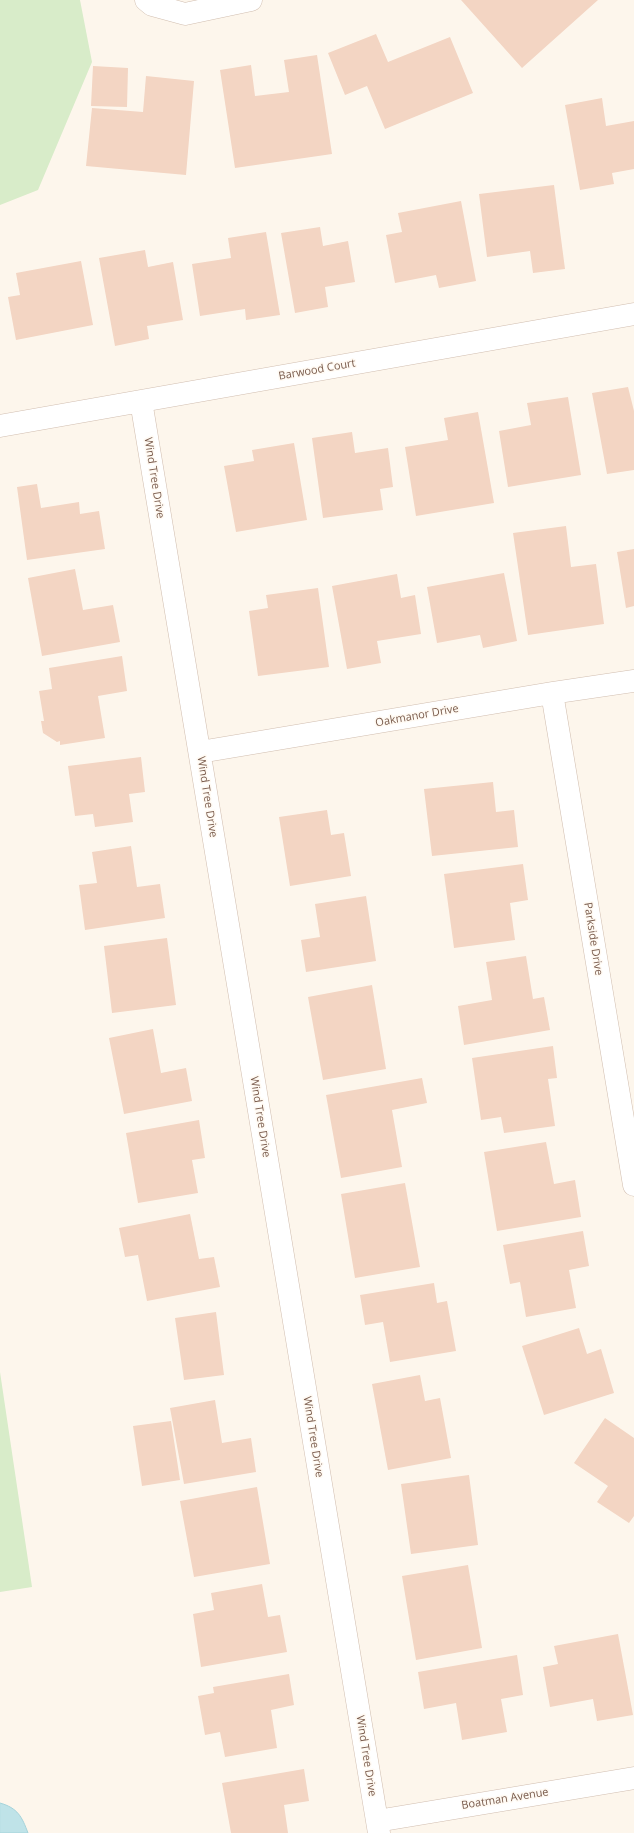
<!DOCTYPE html>
<style>
body{margin:0}
canvas{display:block;background:#fdf6ec}
</style>
<canvas width="634" height="1833"></canvas>
<script>
const context = document.querySelector('canvas').getContext('2d');
context.lineJoin = 'round';
function fillPath(path, color) { context.fillStyle = color; context.fill(path, 'evenodd'); }
function trace(path, color, width, dash) { context.strokeStyle = color; context.lineWidth = width; context.lineCap = dash ? 'butt' : 'round'; context.setLineDash(dash || []); context.stroke(path); }
function label(font, color, halo, rows, align = 'center') {
  context.font = font + ' "Open Sans",sans-serif'; context.lineWidth = 3; context.setLineDash([]); context.textBaseline = 'middle'; context.strokeStyle = halo; context.fillStyle = color; for (const [text, x, y, turn = 0] of rows) {
    context.save(); context.translate(x, y); context.rotate((+turn || 0) * Math.PI / 180); context.textAlign = isNaN(turn) ? turn : align; if (halo) context.strokeText(text, 0, 0); context.fillText(text, 0, 0); context.restore();
  }
}
fillPath(new Path2D(`
 M0,0H80L92,62L38,190L0,205Z
 M0,1372L32,1587L0,1592Z`), '#d8ecc9');
const water = new Path2D(`
 M0,1803C18,1808 22,1817 28,1833H0Z`);
fillPath(water, '#bfe3e8');
trace(water, '#a5d3da', 1);
fillPath(new Path2D(`
 M461,0H598L522,68Z
 M376,34L388,62L450,37L473,93L385,129L367,86L345,95L328,53Z
 M317,55L332,154L235,168L220,70L251,65L255,96L289,92L284,60Z
 M93,66L128,68L127,107L91,106Z
 M146,76L194,81L186,175L86,166L92,108L143,112Z
 M602,98L606,126L634,121V169L612,173L614,184L580,190L565,105Z
 M554,185L565,269L533,273L530,251L487,257L479,194Z
 M461,201L476,281L439,288L436,275L395,283L386,235L402,232L398,213Z
 M320,227L323,246L348,241L355,282L325,287L328,307L295,313L281,233Z
 M266,232L280,315L246,320L245,309L200,316L192,264L231,258L228,238Z
 M145,250L148,267L173,262L183,320L147,326L149,339L115,346L99,258Z
 M81,261L93,325L16,340L8,297L20,295L16,273Z
 M628,387L634,411V470L607,474L592,393Z
 M568,397L581,475L508,487L499,431L531,425L527,403Z
 M478,412L494,503L416,516L405,447L448,440L444,418Z
 M352,432L355,453L388,448L393,487L380,489L383,510L323,518L312,438Z
 M294,443L307,520L236,532L224,466L254,461L252,450Z
 M37,484L41,508L79,502L80,514L99,511L105,549L27,560L17,487Z
 M566,526L571,567L596,564L604,624L528,635L513,533Z
 M634,549V606L626,608L617,552Z
 M75,569L83,610L113,605L120,642L42,656L28,578Z
 M504,573L517,641L483,648L480,635L437,643L427,587Z
 M397,574L401,598L415,595L421,634L377,641L381,663L347,669L332,586Z
 M318,588L329,667L258,676L249,611L268,608L266,595Z
 M122,656L127,691L98,696L105,738L60,745V741L57,742L43,733L41,721H44L39,691L52,689L49,668Z
 M141,757L145,792L129,794L133,822L95,827L93,814L75,816L68,766Z
 M493,782L496,812L514,810L518,847L432,856L424,789Z
 M327,810L331,835L344,833L351,876L290,886L279,817Z
 M131,846L137,887L160,884L165,918L85,930L79,885L97,883L92,852Z
 M523,864L528,900L510,903L515,940L454,948L444,874Z
 M366,896L376,961L306,972L301,940L320,937L315,904Z
 M167,938L176,1005L112,1013L104,946Z
 M526,956L533,999L544,997L550,1030L464,1045L458,1006L492,1000L486,962Z
 M372,985L386,1069L323,1080L308,997Z
 M153,1029L161,1073L186,1068L192,1101L124,1114L109,1038Z
 M553,1046L557,1078L548,1079L555,1126L504,1133L501,1117L481,1120L472,1058Z
 M422,1078L427,1103L392,1110L402,1167L341,1178L326,1095Z
 M199,1120L205,1158L192,1160L198,1193L138,1203L126,1133Z
 M546,1142L554,1184L575,1180L581,1217L497,1231L484,1152Z
 M405,1183L420,1267L355,1278L341,1194Z
 M190,1214L199,1259L214,1257L220,1287L147,1301L138,1255L125,1257L119,1228Z
 M583,1231L589,1266L569,1270L576,1308L526,1317L520,1282L510,1284L503,1245Z
 M434,1283L437,1303L447,1301L456,1351L390,1362L383,1322L365,1325L360,1295Z
 M216,1312L224,1375L184,1380L175,1318Z
 M579,1328L587,1354L601,1349L614,1393L544,1415L522,1346Z
 M420,1375L425,1401L440,1398L451,1458L388,1470L372,1384Z
 M215,1400L222,1443L251,1438L256,1472L184,1484L170,1408Z
 M605,1418L634,1438V1516L629,1523L597,1502L608,1486L574,1463Z
 M171,1421L180,1480L142,1486L133,1426Z
 M469,1475L478,1545L411,1554L401,1484Z
 M257,1487L270,1564L194,1577L180,1501Z
 M468,1565L482,1648L416,1660L402,1576Z
 M262,1584L268,1617L280,1615L287,1652L201,1667L193,1614L214,1610L211,1593Z
 M618,1634L633,1715L597,1721L593,1699L550,1707L543,1667L558,1664L554,1646Z
 M517,1655L523,1695L501,1699L507,1732L462,1740L456,1703L424,1709L418,1672Z
 M289,1674L294,1705L271,1710L277,1748L225,1757L220,1732L205,1735L198,1696L214,1693L213,1687Z
 M304,1769L309,1801L284,1805L288,1833H231L222,1783Z`), '#f3d5c3');
const minor = new Path2D(`
 M146,0L152,5L185,14L251,0
 M141,401L379,1833
 M0,426L634,314
 M552,693L634,1185
 M200,752L552,693L634,681
 M377,1821L634,1778`);
trace(minor, '#d1beb0', 23);
trace(minor, '#fff', 22);
label('11px', '#7a5c4d', '#fffaf3', [
 ["Barwood Court",317,370,-10],
 ["Wind Tree Drive",154,478,81],
 ["Oakmanor Drive",417,716,-10],
 ["Wind Tree Drive",207,797,81],
 ["Parkside Drive",593,939,81],
 ["Wind Tree Drive",260,1117,81],
 ["Wind Tree Drive",313,1437,81],
 ["Wind Tree Drive",366,1756,81],
 ["Boatman Avenue",505,1799,-9]
]);
</script>
